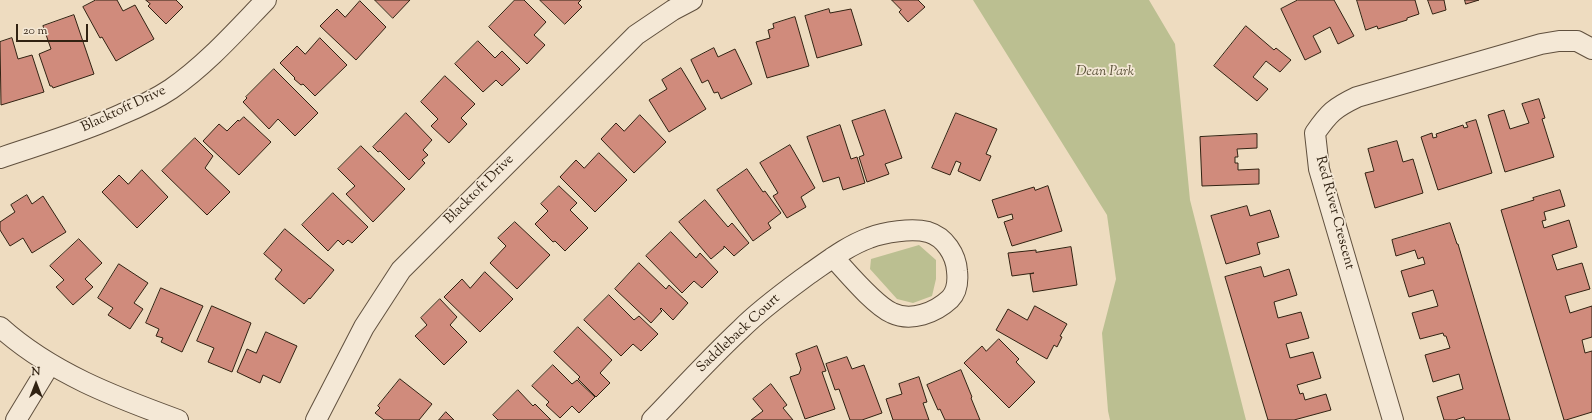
<!DOCTYPE html>
<style>
body{margin:0}
#map{position:relative;width:1592px;height:420px;overflow:hidden;background:#eedcc0;font-family:"Sorts Mill Goudy",serif}
canvas{display:block}
.north{position:absolute;left:16px;top:364px;width:40px;height:40px;-webkit-text-stroke:3px #f4e8d6;paint-order:stroke;rotate:0deg;font-size:11px;font-weight:700;line-height:16px;text-align:center;color:#312212}
.north::after{content:'';display:block;margin:auto;width:14px;height:18px;background:#312212;clip-path:polygon(50% 0,100% 100%,50% 72%,0 100%)}
.scale{position:absolute;left:16px;top:24px;width:72px;height:18px;box-sizing:border-box;border:2px solid #312212;border-top:0;padding-left:5px;font-size:12px;line-height:14px;white-space:nowrap;color:#312212;-webkit-text-stroke:3px #f4e8d6;paint-order:stroke}
</style>
<div id="map">
<canvas width="1592" height="420"></canvas>
<div class="north">N</div>
<div class="scale">20 m</div>
</div>
<script>
const context = document.querySelector('canvas').getContext('2d');
context.lineJoin = 'round';
function fillPath(path, color) { context.fillStyle = color; context.fill(path, 'evenodd'); }
function trace(path, color, width, dash) { context.strokeStyle = color; context.lineWidth = width; context.lineCap = dash ? 'butt' : 'round'; context.setLineDash(dash || []); context.stroke(path); }
function label(font, color, halo, rows, align = 'center') {
  context.font = font + ' "Sorts Mill Goudy",serif'; context.lineWidth = 3.5; context.setLineDash([]); context.textBaseline = 'middle'; context.strokeStyle = halo; context.fillStyle = color; for (const [text, x, y, turn = 0] of rows) {
    context.save(); context.translate(x, y); context.rotate((+turn || 0) * Math.PI / 180); context.textAlign = isNaN(turn) ? turn : align; if (halo) context.strokeText(text, 0, 0); context.fillText(text, 0, 0); context.restore();
  }
}
fillPath(new Path2D(`
 M973,0H1149L1175,44L1190,200L1246,420H1110L1108,411L1102,333L1116,279L1107,215Z
 M919,245L936,260V279L932,296L913,303L897,299L870,269L871,259Z`), '#bbbf91');
const building = new Path2D(`
 M96,0H117L123,11L135,5L154,39L116,61L102,37L100,38L83,7Z
 M146,0H176L183,7L166,24L148,6L150,4Z
 M375,0H410L393,18Z
 M515,0H524L546,22L534,35L545,45L527,64L489,27Z
 M540,0H581L578,3L582,7L565,24Z
 M892,0H918L925,7L908,22L899,12L901,10Z
 M1298,0H1334L1354,36L1338,44L1330,27L1313,36L1321,52L1305,60L1281,9Z
 M1357,0H1415L1419,14L1407,18V20L1378,29L1377,26L1366,30Z
 M1428,0H1444L1446,10L1433,14Z
 M1465,0H1479L1466,4Z
 M360,1L386,27L356,60L320,26L337,9L345,17Z
 M829,9L830,13L851,9L862,45L817,58L805,16Z
 M74,15L94,74L53,88L52,86H50L39,54L51,49L43,26Z
 M795,17L809,66L767,78L756,42L770,38L768,30L774,28L773,24Z
 M1246,26L1274,50L1276,48L1291,60L1280,72L1266,61L1253,77L1268,89L1257,101L1214,66Z
 M12,38L18,59L32,55L44,92L1,105L0,42Z
 M320,38L347,65L315,96L303,84L301,85L294,79L295,78L280,63L297,46L305,54Z
 M478,41L495,58L502,51L520,69L502,86L496,80L483,92L455,64Z
 M714,48L718,57L735,49L752,84L721,99L718,92L714,93L708,80L702,83L691,60Z
 M681,68L706,109L669,132L649,100L667,89L662,80Z
 M274,69L318,113L295,136L278,119L269,129L243,102L247,98L246,97Z
 M445,76L475,104L461,118L467,124L449,143L431,126L438,119L421,102Z
 M1539,99L1545,118L1542,119L1554,157L1505,172L1488,115L1504,110L1510,129L1529,123L1522,104Z
 M885,110L902,158L885,164L889,174L867,182L859,157L864,155L852,121Z
 M406,113L432,140L423,150L428,155L422,160L425,163L409,180L380,151L378,152L373,147Z
 M956,113L997,129L986,154L991,156L980,181L958,171L961,163L956,161L950,175L932,168Z
 M640,115L666,142L634,173L601,139L616,123L624,131Z
 M244,117L271,142L239,175L203,141L219,124L227,131L238,120L239,121Z
 M1476,120L1492,173L1438,190L1421,137L1432,133L1433,138L1437,137L1436,134L1463,125L1464,128L1468,127L1466,123Z
 M840,125L851,159L857,157L865,183L843,190L839,177L823,182L807,137Z
 M1257,134V148L1237,149L1238,157H1235V163H1238V170L1259,169V184L1202,186L1200,137Z
 M195,138L213,156L205,168L230,192L207,215L162,171Z
 M1397,141L1403,162L1413,159L1423,193L1375,208L1365,173L1374,171L1368,149Z
 M790,145L815,188L801,197L806,207L787,218L773,196L778,193L760,163Z
 M361,146L405,189L373,222L346,194L355,186L338,169Z
 M599,153L627,180L595,212L560,177L576,160L584,168Z
 M747,169L763,192L765,191L781,213L768,223L771,228L753,241L717,190Z
 M142,170L168,197L137,228L102,192L119,175L128,184Z
 M559,186L577,203L570,210L588,228L565,251L555,241L553,242L535,224L548,211L541,204Z
 M1048,186L1062,231L1012,246L1004,222L1013,219L1012,214L998,218L992,200L1034,187L1035,190Z
 M1560,190L1565,206L1544,212L1546,220L1542,221L1544,228L1569,220L1577,247L1552,255L1557,270L1582,263L1590,289L1565,296L1570,313L1592,306V337L1582,340L1585,353L1592,351V412L1566,420H1564L1501,210L1534,200L1533,198Z
 M333,193L368,227L352,243L348,240L343,245L338,240L328,251L302,225Z
 M27,195L32,204L43,196L66,232L32,253L23,238L10,246L0,230V222L15,212L11,205Z
 M705,200L728,227L732,223L749,243L734,256L724,246V248L711,259L679,222Z
 M1247,206L1250,216L1270,210L1279,237L1257,243L1260,254L1226,264L1211,216Z
 M515,222L550,255L517,289L490,263L506,246L498,238Z
 M1450,223L1457,244H1458L1510,420H1465L1464,417L1455,420H1444L1437,397L1463,389L1459,374L1433,382L1425,355L1450,348L1446,336H1444L1443,333L1420,339L1412,313L1438,306L1433,290L1409,297L1401,271L1425,264L1423,257L1418,259L1415,250L1396,256L1392,240Z
 M285,229L334,270L310,299L309,298L304,304L275,279L282,270L264,254Z
 M671,232L696,258L700,253L718,272L702,288L694,281L682,293L646,256Z
 M79,239L102,263L85,279L93,287L73,305L56,287L64,280L50,266Z
 M1071,247L1077,285L1033,292L1030,274L1034,273L1012,276L1008,253L1036,250V252Z
 M639,263L666,289L669,285L688,303L673,320L661,308L660,309L662,311L651,323L615,289Z
 M119,264L148,283L134,303L143,309L130,329L108,315L113,308L98,298Z
 M1261,267L1264,277L1289,269L1297,295L1274,302L1278,318L1301,312L1309,338L1286,344L1290,358L1313,352L1321,378L1297,385L1300,394L1303,393L1305,400L1326,394L1331,410L1294,420H1268L1225,277Z
 M485,272L513,299L480,332L444,297L462,279L470,288Z
 M161,288L203,306L182,352L161,342L163,338L156,336L159,329L146,323Z
 M609,295L634,320L639,316L658,334L641,351L633,344L621,356L584,320Z
 M440,299L457,317L450,325L467,342L444,365L415,336L427,325L421,318Z
 M212,306L251,323L232,372L208,362L214,348L197,341Z
 M1035,306L1067,324L1060,336L1062,337L1057,347L1054,345L1047,359L996,330L1008,309L1027,320Z
 M578,327L612,360L600,373L610,383L596,397L578,379L580,377L554,352Z
 M266,332L297,346L280,383L263,375L260,383L237,372L247,349L256,353Z
 M999,339L1019,359L1016,362L1035,382L1009,408L964,363L982,346L986,351Z
 M817,346L826,371L822,372L835,409L805,419L790,377L799,374L801,369L796,354Z
 M847,357L852,369L864,365L882,413L862,420H850L839,389L835,390L826,364Z
 M553,365L572,384L577,380L595,397L579,413L572,406L560,418L546,405L549,402L532,386Z
 M961,370L972,397L971,398L980,420H945L940,409L938,410L927,385Z
 M919,377L927,402L923,403L929,420H893L886,399L902,394L899,384Z
 M400,379L432,404L419,420H384L375,413L380,408L378,406Z
 M771,384L787,405L783,408L793,420H751L763,411L753,399Z
 M518,390L533,406L535,404L551,420H498L493,415Z
 M446,412L454,420H439Z`);
fillPath(building, '#d08b7c');
trace(building, '#312212', 1);
const minor = new Path2D(`
 M0,158C41,144 83,132 122,114C139,107 156,99 171,89C207,64 236,31 266,0
 M0,327C51,373 115,397 178,420
 M16,420L50,364
 M316,420L364,327L401,270L636,35L673,10L692,0
 M652,420C682,389 710,358 741,329C762,308 786,291 809,274C828,261 847,246 869,238C884,232 912,228 928,232C945,237 956,255 957,271C958,280 957,292 950,299C935,313 911,322 892,313C874,305 847,272 833,257
 M1393,420L1319,169L1315,133C1329,113 1334,108 1357,97L1541,44L1559,41H1577L1592,49`);
trace(minor, '#60503e', 22);
trace(minor, '#f4e8d6', 20);
label('italic 14px', '#5a5138', '#f4e8d6', [
 ["Dean Park",1105,73]
]);
label('14px', '#312212', '#f4e8d6', [
 ["Blacktoft Drive",124,110,-25],
 ["Blacktoft Drive",480,190,-45],
 ["Red River Crescent",1334,213,75],
 ["Saddleback Court",739,334,-43]
]);
</script>
